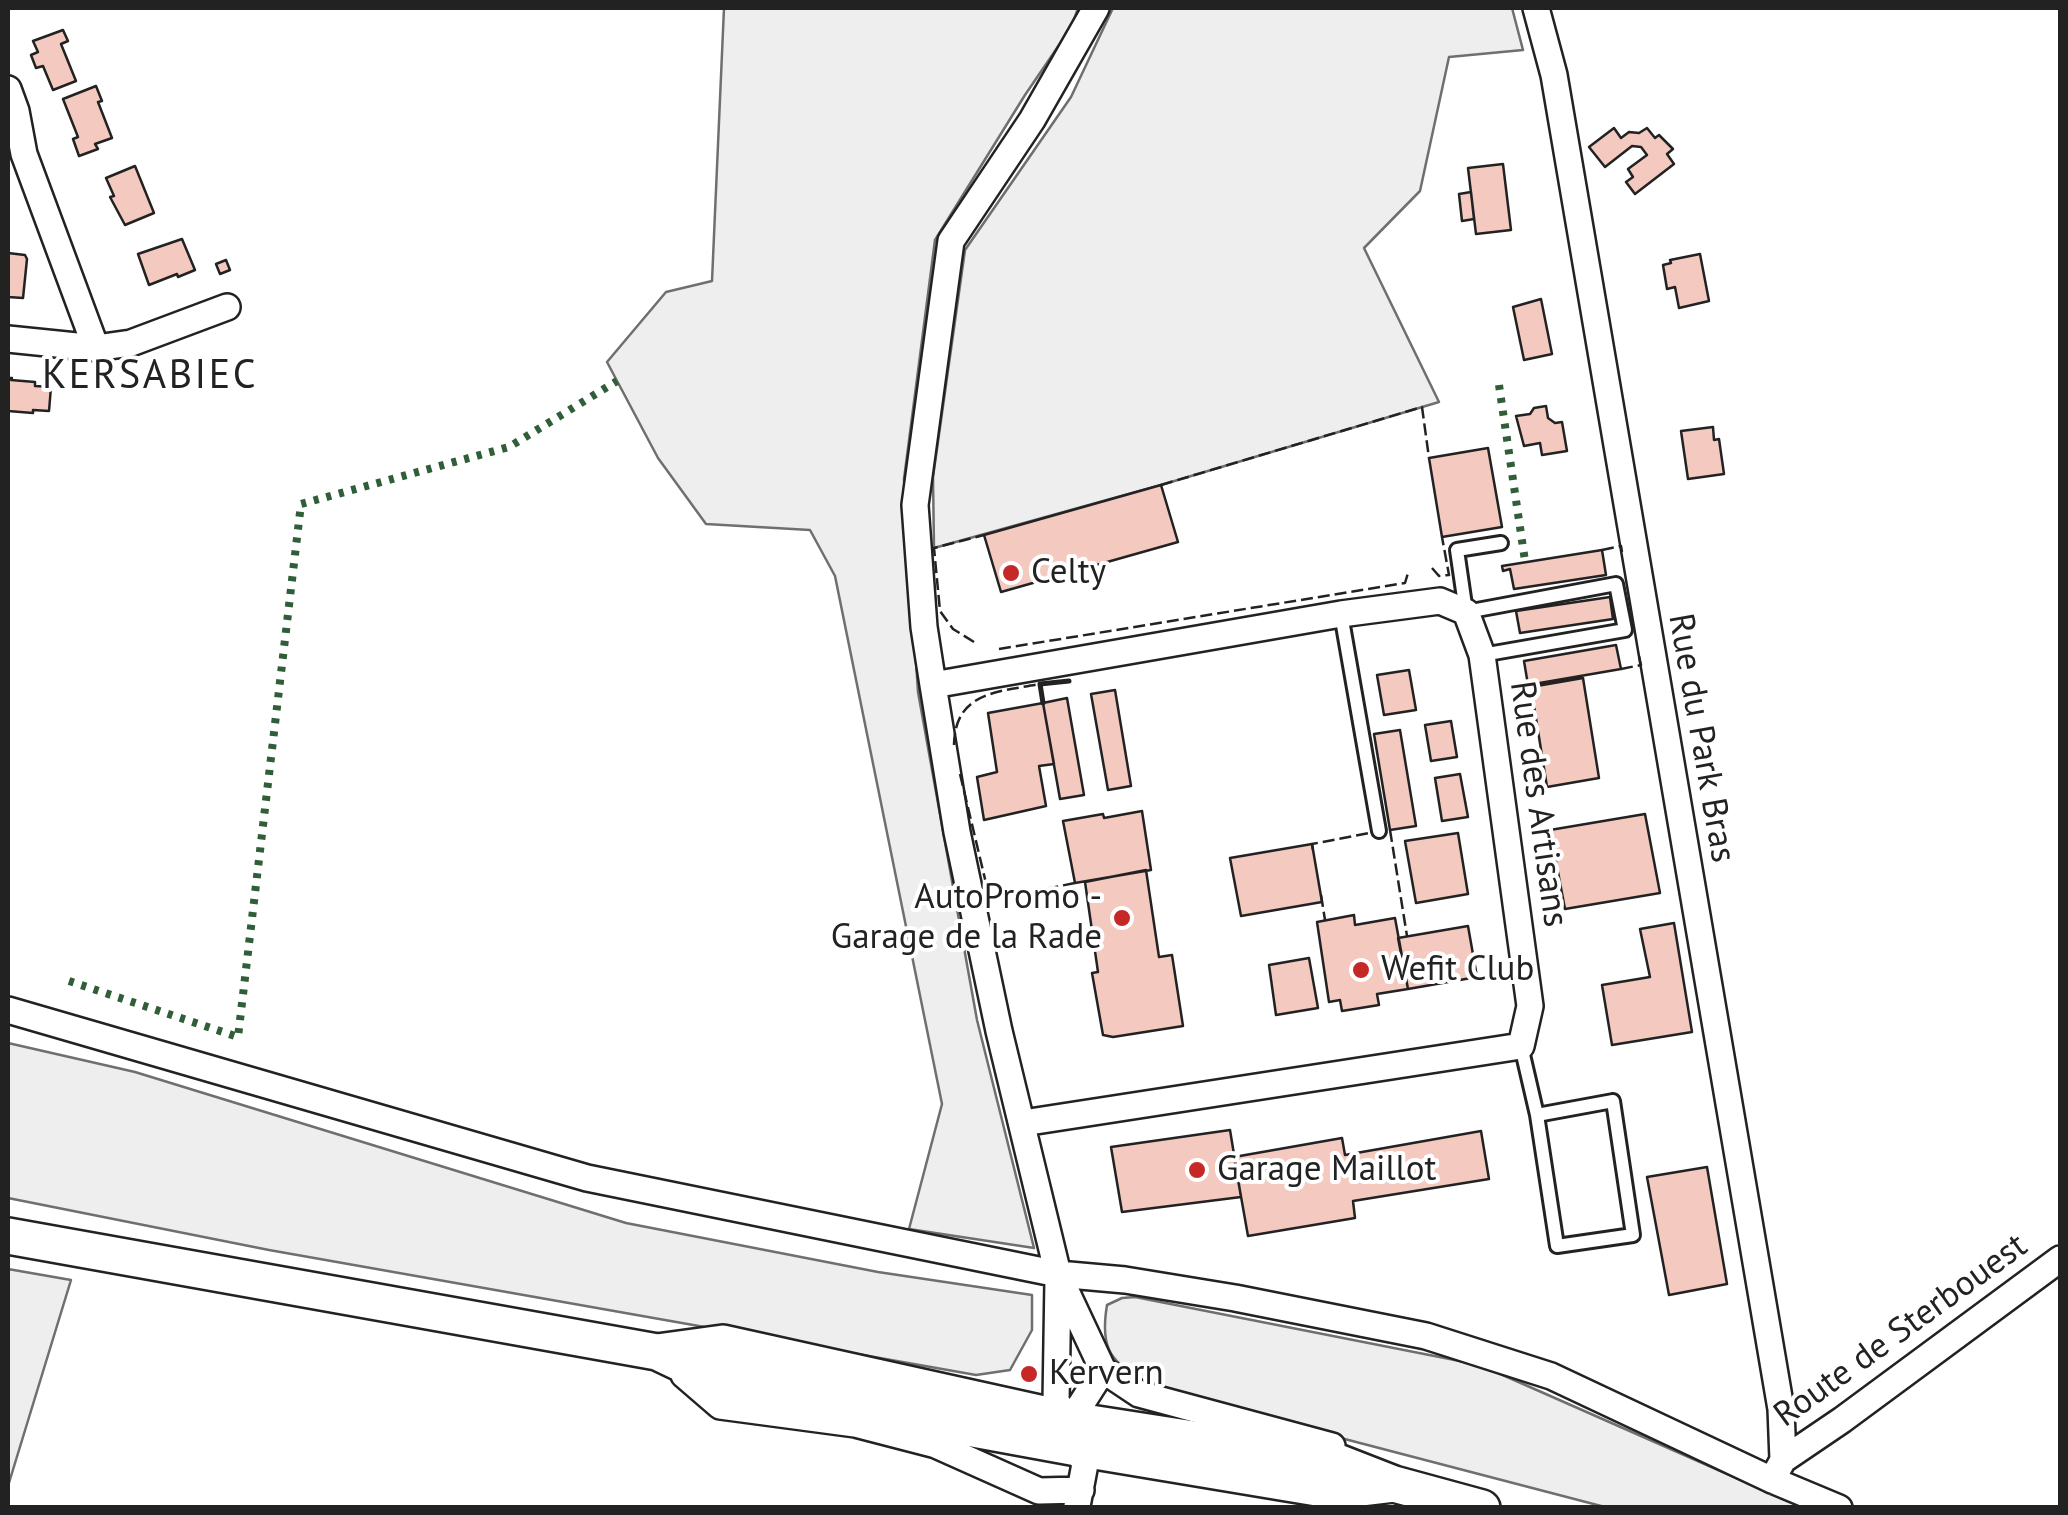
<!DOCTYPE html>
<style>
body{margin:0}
#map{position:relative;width:2068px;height:1515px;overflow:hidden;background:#fff;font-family:"PT Sans",sans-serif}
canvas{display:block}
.frame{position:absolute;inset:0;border:10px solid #222;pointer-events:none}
</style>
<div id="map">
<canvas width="2068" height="1515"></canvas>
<div class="frame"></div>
</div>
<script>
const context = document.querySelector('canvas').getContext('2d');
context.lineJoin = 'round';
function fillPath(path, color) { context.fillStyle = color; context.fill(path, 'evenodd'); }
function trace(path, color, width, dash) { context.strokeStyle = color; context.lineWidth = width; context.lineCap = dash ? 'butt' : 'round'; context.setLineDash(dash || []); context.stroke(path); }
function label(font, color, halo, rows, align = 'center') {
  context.font = font + ' "PT Sans",sans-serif'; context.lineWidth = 8; context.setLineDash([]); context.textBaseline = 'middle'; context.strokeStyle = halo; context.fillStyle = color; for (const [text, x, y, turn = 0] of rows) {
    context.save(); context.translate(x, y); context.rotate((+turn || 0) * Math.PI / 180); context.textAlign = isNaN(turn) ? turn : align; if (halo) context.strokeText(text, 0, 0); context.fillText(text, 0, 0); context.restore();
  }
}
const green = new Path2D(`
 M724,8H1078L1072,26L1025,95L935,240L904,479L918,692L977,1020L1034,1248L909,1229L942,1104L835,576L810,530L706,524L658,458L607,362L666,292L712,281Z
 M1113,8H1512L1523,50L1449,57L1420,191L1364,248L1439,402L1161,485L934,548L933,477L965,250L1071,97Z
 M8,1043L135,1072L626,1223L878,1272L1032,1295V1330L1010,1370L976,1375L269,1250L8,1198Z
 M8,1269L71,1280L8,1486Z
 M1135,1297L1480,1365L1802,1507H1605L1157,1390C1117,1363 1098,1358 1107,1305L1122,1298Z`);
fillPath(green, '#eee');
trace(green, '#6f6f6f', 2.5);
const building = new Path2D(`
 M63,30L68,41L61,44L76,81L53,90L43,66L36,68L31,55L38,52L33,41Z
 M96,86L102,101L98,102L112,138L95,144L98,149L79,156L73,139L78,137L63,99Z
 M1614,128L1621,138L1629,132L1639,133L1647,128L1655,138L1659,135L1673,149L1667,154L1674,164L1635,194L1626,182L1633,177L1628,169L1647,155L1641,147L1632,146L1605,167L1589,147Z
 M1503,164L1511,230L1476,234L1468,168Z
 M135,166L154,213L125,225L110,197L114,196L106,178Z
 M1471,192L1474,219L1462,221L1459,194Z
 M182,239L195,270L178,277L177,274L149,285L138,254Z
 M8,253L25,255L27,259L23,298L8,297Z
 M1700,254L1709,301L1679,308L1675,287L1667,289L1663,265L1671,263L1670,260Z
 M226,260L230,270L220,274L216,264Z
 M1541,299L1552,354L1524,360L1513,307Z
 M8,378H12L11,380L35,382V386L51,387L49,411L33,410V413L8,411Z
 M1546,406L1548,418L1555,423L1562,422L1567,451L1542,455L1540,443L1524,446L1516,416L1530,414L1534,408Z
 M1713,427L1714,440L1719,439L1724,474L1688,479L1681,431Z
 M1488,448L1502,527L1442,537L1429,458Z
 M1161,485L1178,542L1001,592L984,535Z
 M1602,550L1606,575L1514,589L1510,569L1503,571L1502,566Z
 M1610,597L1613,619L1520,633L1516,611Z
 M1616,645L1621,669L1528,685L1524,661Z
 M1409,670L1416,710L1384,715L1377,675Z
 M1583,678L1599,778L1547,787L1531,687Z
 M1115,690L1131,786L1108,790L1091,694Z
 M1067,698L1084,795L1060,799L1043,703Z
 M1043,703L1054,764L1039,766L1046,806L984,820L977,777L997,772L988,713Z
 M1451,721L1457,757L1431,761L1425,725Z
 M1400,730L1416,826L1390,830L1374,734Z
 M1460,774L1468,817L1442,821L1435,778Z
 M1142,811L1151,870L1075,883L1063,821L1103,814L1104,818Z
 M1645,814L1660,893L1565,909L1550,830Z
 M1458,833L1468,894L1416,903L1405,841Z
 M1312,844L1322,902L1241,916L1230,858Z
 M1146,870L1159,957L1172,955L1183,1026L1113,1037L1103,1035L1092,973L1098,972L1085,882Z
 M1354,915L1355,925L1395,918L1408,989L1377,994L1379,1005L1342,1011L1340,1000L1329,1002L1317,922Z
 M1674,923L1692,1032L1612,1045L1602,985L1650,977L1640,929Z
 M1468,926L1477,977L1408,989L1398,938Z
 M1309,958L1318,1008L1276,1015L1269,965Z
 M1230,1130L1241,1197L1122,1212L1111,1147Z
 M1481,1131L1489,1179L1353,1201L1355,1218L1248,1236L1234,1157L1342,1138L1345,1155Z
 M1707,1167L1727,1284L1669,1295L1647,1177Z`);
fillPath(building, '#f3c9c0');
trace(building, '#222', 2.5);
const lane = new Path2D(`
 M1341,614L1379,831
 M1482,655L1625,630L1616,584L1466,612L1457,550L1501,543
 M1521,1046L1537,1115L1557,1246L1633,1235L1613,1101L1537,1115`);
const street = new Path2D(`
 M1096,8L1032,120L951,241L915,505L924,627L933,685L957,832L999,1031L1058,1274L1103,1370L1139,1394L1332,1446
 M1536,8L1554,75L1781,1409L1783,1460L1772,1480
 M8,89L16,111L24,154L96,348
 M8,339L96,348L131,343L227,307
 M933,685L1341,614L1440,601L1466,612L1482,655L1530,1006L1521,1046L1023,1123
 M8,1010L587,1178L1058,1274L1125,1280L1235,1298L1426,1336L1551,1376L1772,1480L1839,1508
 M1058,1279L1056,1402L1071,1420
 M690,1358L862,1391
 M684,1375L720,1406L855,1424L936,1445L1039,1491L1081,1490
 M1783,1460L1842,1420L2060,1259
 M1077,1506L1085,1464L1069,1433L1071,1420L1103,1370`);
const secondary = new Path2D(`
 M8,1236L657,1352L722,1383L1077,1448L1335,1491L1394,1484
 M657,1352L723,1343L1071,1420L1335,1461L1394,1484L1482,1508`);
trace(lane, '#222', 18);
trace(street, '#222', 30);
trace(secondary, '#222', 40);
trace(lane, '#fff', 12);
trace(street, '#fff', 25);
trace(secondary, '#fff', 35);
trace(new Path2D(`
 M1499,385L1525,561
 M69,981L238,1037L301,504L509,447L617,381`), '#2f5e38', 8, [5, 8]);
trace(new Path2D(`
 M1161,485L1422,407L1429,458
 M1602,550L1621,546L1622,552
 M1432,568L1439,576L1449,575L1442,537
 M974,642L953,629L940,611L934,548L984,535
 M999,649L1405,583L1408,573
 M1621,669L1641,665L1639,656
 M954,745C955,691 999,692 1040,684
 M960,774L990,900L1075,883
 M1390,830L1407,936
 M1313,850L1312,844L1369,833
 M1321,895L1325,920`), '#222', 2.5, [12, 5]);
trace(new Path2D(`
 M1043,703L1040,684L1069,681`), '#222', 5);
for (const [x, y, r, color] of [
 [1011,573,10,"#c62828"],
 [1122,918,10,"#c62828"],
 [1361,970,10,"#c62828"],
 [1197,1170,10,"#c62828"],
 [1029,1374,10,"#c62828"]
]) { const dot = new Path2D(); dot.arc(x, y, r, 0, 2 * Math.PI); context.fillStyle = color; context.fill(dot); trace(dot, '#fff', 4); }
label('35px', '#222', '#fff', [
 ["Celty",1031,573],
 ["AutoPromo -",1102,898,"right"],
 ["Garage de la Rade",1102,938,"right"],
 ["Wefit Club",1381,970],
 ["Garage Maillot",1217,1170],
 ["Kervern",1049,1374]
], 'left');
label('35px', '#222', '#fff', [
 ["Rue du Park Bras",1701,738,80],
 ["Rue des Artisans",1538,804,82],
 ["Route de Sterbouest",1901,1331,-36]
]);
context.letterSpacing = '2.5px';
label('40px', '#222', '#fff', [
 ["KERSABIEC",150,377]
]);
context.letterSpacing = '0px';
</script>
